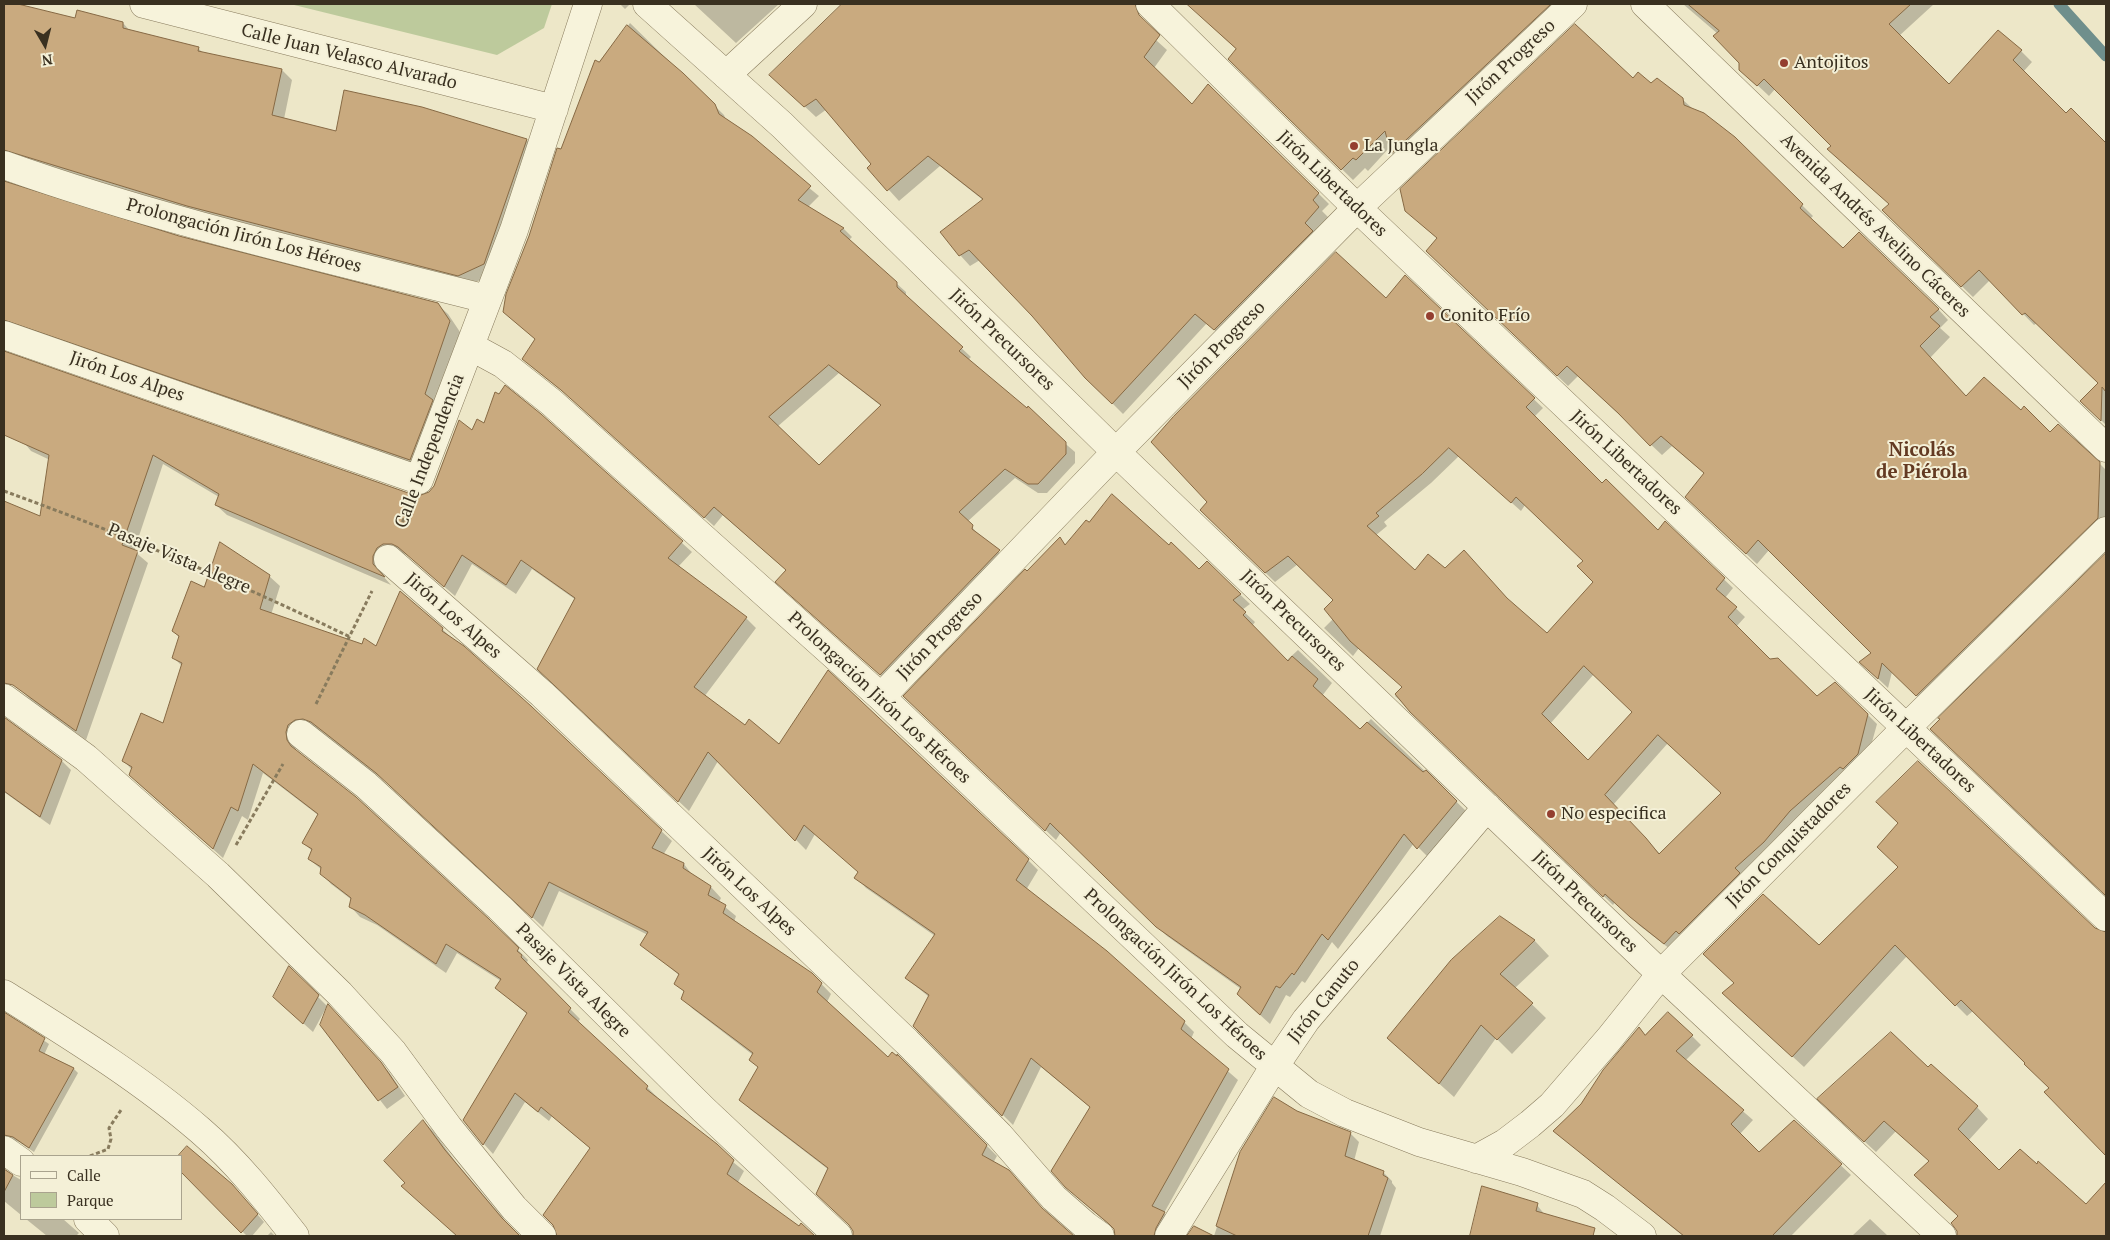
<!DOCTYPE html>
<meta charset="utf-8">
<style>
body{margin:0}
#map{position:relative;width:2110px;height:1240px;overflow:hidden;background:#ede7c8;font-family:"PT Serif",serif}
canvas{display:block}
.frame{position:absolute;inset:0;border:5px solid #393020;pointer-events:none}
.legend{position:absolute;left:20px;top:1155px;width:162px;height:65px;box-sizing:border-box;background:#f4f0d7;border:1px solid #a9a38e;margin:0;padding:6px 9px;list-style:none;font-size:15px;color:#393020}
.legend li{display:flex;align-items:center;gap:10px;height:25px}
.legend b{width:25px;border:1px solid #a9a38e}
.north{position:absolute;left:20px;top:20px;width:50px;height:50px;-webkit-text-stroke:4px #f4f0d7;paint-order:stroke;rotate:172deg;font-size:14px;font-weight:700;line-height:20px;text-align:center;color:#393020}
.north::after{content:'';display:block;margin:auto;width:18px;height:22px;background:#393020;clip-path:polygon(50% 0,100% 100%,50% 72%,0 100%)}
</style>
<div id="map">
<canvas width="2110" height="1240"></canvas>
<div class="frame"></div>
<ul class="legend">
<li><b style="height:6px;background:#f7f3db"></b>Calle</li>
<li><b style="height:14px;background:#bdca9c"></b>Parque</li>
</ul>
<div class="north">N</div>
</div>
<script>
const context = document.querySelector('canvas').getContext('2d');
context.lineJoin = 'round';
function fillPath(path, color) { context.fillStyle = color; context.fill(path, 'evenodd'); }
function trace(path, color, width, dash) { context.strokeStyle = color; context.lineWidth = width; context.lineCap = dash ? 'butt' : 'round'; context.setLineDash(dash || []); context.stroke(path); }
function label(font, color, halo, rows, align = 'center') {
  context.font = font + ' "PT Serif",serif'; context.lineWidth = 4; context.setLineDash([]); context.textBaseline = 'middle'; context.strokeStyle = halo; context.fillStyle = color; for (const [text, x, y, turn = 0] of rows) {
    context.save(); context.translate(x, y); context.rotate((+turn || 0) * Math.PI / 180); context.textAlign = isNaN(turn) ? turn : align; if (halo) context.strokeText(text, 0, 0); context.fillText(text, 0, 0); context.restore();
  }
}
fillPath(new Path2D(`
 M290,4H552L544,28L497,55Z`), '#bdca9c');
fillPath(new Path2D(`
 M4,4H16L76,19L123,23L130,31L198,48L203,53L282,70L292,80L284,119L337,133L422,108L527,140L537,150L494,274L469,285L4,163Z
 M620,4H630L625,9Z
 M694,4H779L736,43Z
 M843,4H1116L1167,50L1154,68L1192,105L1209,85L1329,204L1322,211L1329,218L1225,340L1207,323L1123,414L1086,377L1033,315L980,260L970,266L960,255L983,200L940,166L899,201L869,168L873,164L827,109L816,117L771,75Z
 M1188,4H1551L1562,15L1403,165L1392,154L1390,147L1368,171L1365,168L1353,180L1230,59L1238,50Z
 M1683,4H1934L1899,36L1950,86L2021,51L2032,62L2023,72L2066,115L2071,110L2106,145V172L2103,175L2106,178V425L2082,401L2099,384L2037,323L2034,325L1990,280L1973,297L1894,221L1890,204L1833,146L1775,89L1769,96L1752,80L1741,62L1718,34Z
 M630,23L724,115L726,120L819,196L808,207L843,228L852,237L849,240L896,283L906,292V296L971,357L968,360L1075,452V463L1047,493H1038L1015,478L967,522L981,537L1008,560L890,684L786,591L787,571L723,515L714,526L572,399L533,368L524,359L536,340L504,312L562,150L600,64ZM839,373L881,406L819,467L777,427Z
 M1633,79L1651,85L1682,99L1693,109L1734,138L1813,216L1810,219L1843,250L1938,309L1948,320L1940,328L1950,337L1930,358L1967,397L2021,412L2050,434L2099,463L2106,470V530L1927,706L1892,672L1888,688L1871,672L1873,653L1769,550L1757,564L1697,507L1705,474L1672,446L1662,455L1578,376L1568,386L1438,262V239L1417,221Z
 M4,183L58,201L239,254L437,304L448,314L460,332L435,404L420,470L4,333Z
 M1406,277L1543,408L1535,416L1602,485L1658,532L1665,523L1733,588L1725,598L1745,617L1736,627L1769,660L1817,698L1868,715L1877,724L1866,764L1674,952L1640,926L1615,902L1613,905L1404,704L1395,696L1403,687L1359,648L1353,656L1324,628L1333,619L1335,600L1298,564L1275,582L1201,510ZM1459,456L1521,511L1525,505L1584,561L1595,582L1547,635L1511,604L1445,570L1415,571L1375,536L1387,526L1384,522L1431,483ZM1594,674L1633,712L1588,762L1550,724ZM1668,743L1723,793L1660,854L1613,805Z
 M4,353L414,496H423L430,493L472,432L484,424L540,415L692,552L678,567L746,618L756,628L704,697L745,727L779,746L1028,860L1038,870L1026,890L1184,1022L1194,1032L1191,1039L1238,1080L1164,1213L1173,1222L1164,1236H1152L1158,1221L1149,1216L1137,1236H1117L1115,1230L1077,1197L1091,1108L1041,1067L1013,1125L914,1026L929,997L906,978L935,936L866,888L856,877L859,872L815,834L806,850L718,761L689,811L549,679L576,600L532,569L516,594L472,564L455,596L410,557L403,553L394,554L382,567L383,576L391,585L227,515L216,505L219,497L163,464L134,551L148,563L86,740L30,699L20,689L42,606L4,591V503L41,517L50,460L31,451L21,439L4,431Z
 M1060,539L1066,545L1169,547L1199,570L1207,563L1250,604L1242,610L1255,622L1252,626L1286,661L1298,650L1332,683L1322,696L1360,730L1371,719L1466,811L1428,857L1414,843L1338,949L1332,942L1305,983L1302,981L1290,997L1286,995L1270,1024L1248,1004L1241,989L1167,936L1061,832L1056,840L915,706L1028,573Z
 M2106,554V895L1943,740L1940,718Z
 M269,576L280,586L271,615L363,646L377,648L442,629L672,841L663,855L684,864L693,876L711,887L721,898L719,902L736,916L734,922L812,974L831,994L827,1002L888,1059L898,1057L997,1156L993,1163L1072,1236H880L829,1200V1170L751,1110L741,1100L759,1068L751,1060L753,1055L693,1009L683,998L685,993L676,983L680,976L642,944L648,935L559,891L543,927L387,783L322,732L315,728L295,742L296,751L488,920L528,960L527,962L531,967L530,968L580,1019L578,1022L647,1087L657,1097L656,1099L744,1171L737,1184L743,1190L702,1236H558L591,1149L552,1116L549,1121L525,1102L493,1154L484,1144L528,1015L497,988L501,981L457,953L446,973L377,925L360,917L350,906L352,900L331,884L321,873L322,870L309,859L312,851L304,843L318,815L263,773L248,820L242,816L223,858L140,785L132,770L124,761L164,724L183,667L173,657L180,638L173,631L204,588Z
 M4,719L62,761L71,770L50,825L4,792Z
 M1500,918L1535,941L1549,956L1515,988L1546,1018L1512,1054L1496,1038L1454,1097L1388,1038Z
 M2095,929L2106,933V1154L2046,1092L2051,1088L2027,1063L1973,1011L1967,1016L1907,956L1804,1067L1735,1004L1819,946Z
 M289,968L327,1006L313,1032L284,1006Z
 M5,1014L49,1044L44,1055L74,1069L78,1073L34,1152L19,1142L10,1139L4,1140Z
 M336,1014L389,1072L405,1096L387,1109L321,1024Z
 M1646,1036H1692L1701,1045L1685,1061L1753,1120L1740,1134L1759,1153L1794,1121L1851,1175L1791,1236H1683L1555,1131Z
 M1928,1069L1977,1107L1988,1119L1968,1141L1999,1172L2086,1206L2106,1184V1236H1963L1958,1232L1960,1217L1930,1161L1896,1131L1876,1152L1830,1110Z
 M1297,1112L1350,1133L1359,1142L1354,1161L1383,1172L1392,1181V1183L1396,1188L1380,1236H1214L1241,1153Z
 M423,1121L433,1131L455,1161L518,1236H458L413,1196L407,1183Z
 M187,1148L239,1193L264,1222L252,1236H247L181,1171V1156H180Z
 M4,1170L21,1180V1215L4,1201Z
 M1483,1187L1537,1205L1545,1215L1572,1230L1595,1236H1472Z
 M750,1194L794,1224L808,1236H727Z
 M26,1219H63L79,1233L76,1236H47Z
 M1870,1219L1888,1236H1852Z
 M271,1232L275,1236H267Z`), '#0003');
trace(new Path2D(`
 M2059,4L2106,56`), '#6f8f8c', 11);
const building = new Path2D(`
 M4,4H18L75,18L77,10L123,22V28L199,47L198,51L282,69L272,115L336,131L344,90L422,107L527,139L484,264L458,276L187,206L4,150Z
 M842,4H1135L1139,15L1160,35L1144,57L1192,104L1208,84L1319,193L1313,200L1319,207L1305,223L1313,231L1214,330L1195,314L1112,404L1085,378L1032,316L969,250L959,256L940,232L983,199L928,156L887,191L867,168L871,164L816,99L804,107L769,75Z
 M1187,4H1551L1391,154L1385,131L1356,160L1353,158L1341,170L1228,59L1236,49Z
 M1688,4H1911L1889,24L1949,84L1998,30L2022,50L2013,60L2066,113L2071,108L2106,143V392L2102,387L2101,421L2080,401L2098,383L2025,313L2022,315L1979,270L1961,287L1882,210L1889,204L1827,149L1831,146L1764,79L1757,86L1739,70V63L1713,36L1719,31Z
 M1575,24L1633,78L1638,72L1651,83L1657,78L1683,98L1684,105L1704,113L1735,137L1803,204L1800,208L1843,248L1859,232L1939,309L1930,317L1940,326L1920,346L1966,396L1984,377L2021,410L2024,406L2050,432L2058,424L2100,462L2098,518L1916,696L1882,663L1878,679L1859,662L1871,653L1758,540L1746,554L1685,497L1704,473L1661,436L1650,446L1618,413L1567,366L1557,376L1426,251L1437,238L1405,211L1400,189Z
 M627,25L683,73L715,104L719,114L752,136L811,186L798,200L844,228L840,231L897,282V287L963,347L959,351L1027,408L1028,406L1066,442V454L1038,484H1028L1005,469L959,512L973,525L972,529L1000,550L880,675L775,582L786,570L714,507L704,518L561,390L522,359L535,339L503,312L506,294L529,236L557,148L561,149L595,60L599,62ZM829,365L881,405L819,465L769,417Z
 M4,181L179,236L438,303L450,321L425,394L433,400L410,460L4,320Z
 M1336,252L1386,298L1405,275L1535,398L1526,407L1602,483L1606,479L1658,530L1665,521L1725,578L1716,589L1737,607L1728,617L1770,659L1778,658L1817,696L1835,682L1868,714L1858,754L1843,769L1840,767L1790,811L1764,842L1735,868L1740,873L1679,934L1676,931L1664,944L1630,917L1605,894L1603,897L1410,712L1395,694L1402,687L1350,641L1324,609L1333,600L1288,556L1265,573L1200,510L1207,502L1151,442L1173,417ZM1449,448L1511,503L1516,497L1583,561L1577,566L1593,582L1547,633L1507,598L1464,550L1445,568L1428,554L1415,570L1367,526L1379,516L1376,513L1422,474ZM1584,666L1632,712L1588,760L1542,714ZM1658,735L1721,793L1659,854L1646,838L1605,795Z
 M4,351L414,495H421L429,492L434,486L459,420L472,430L477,419L484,423L495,392L499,394L505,385L541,414L683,541L668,558L747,617L694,687L745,725L749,719L779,744L828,670L1029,859L1016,880L1107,951L1185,1021L1181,1029L1229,1069L1152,1206L1165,1212L1156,1228L1154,1236H1115L1114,1229L1109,1224L1065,1187L1051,1171L1090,1107L1031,1058L1002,1116L913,1026L929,995L905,978L935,934L854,878L858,872L804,825L795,841L708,752L678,802L537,669L575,598L521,560L506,585L462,555L444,587L398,547L392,544H383L377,548L373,556V564L385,577L215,505L219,494L153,455L122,545L138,551L76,731L13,685L4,683V501L40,516L49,455L4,435Z
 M1112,494L1169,545L1171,542L1199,569L1207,561L1241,594L1233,600L1246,612L1243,615L1288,661L1292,656L1318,679L1313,686L1360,729L1367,722L1423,772L1426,770L1457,801L1417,849L1404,834L1328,940L1322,934L1294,975L1292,973L1280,988L1276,986L1260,1015L1237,994L1241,987L1156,927L1050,823L1045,831L903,696L1025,569L1027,571L1060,537L1065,545L1086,520L1089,522Z
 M220,542L270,575L260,609L362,644L364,638L376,646L400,591L443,628L442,631L464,646L531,706L662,830L652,848L684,863L683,868L711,886L708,895L726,905L723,913L812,973L822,983L817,992L888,1057L892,1052L897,1056V1054L987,1145L982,1155L1009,1170L1042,1208L1074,1236H853V1231L849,1225L816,1194L828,1168L739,1100L758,1067L749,1060L753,1053L681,999L684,991L674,984L679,974L640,945L648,932L549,882L532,918L376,773L311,722L303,719L295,720L288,725L286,732L287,740L291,746L356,797L489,919L519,948L517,951L522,955L521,957L571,1008L568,1012L648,1086L646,1089L717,1144L734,1160L727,1174L799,1226L801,1223L815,1236H557L553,1225L543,1215L590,1148L541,1107L538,1112L515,1093L483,1145L463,1120L527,1013L495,988L501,979L446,944L436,964L365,915L349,907L351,898L320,874L321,867L308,859L312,849L302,843L318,814L253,764L238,811L231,807L213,849L129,775L132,767L122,761L141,713L163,723L182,663L172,658L179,636L172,631L191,581L204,587Z
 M2106,553V896L1930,729L1940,719L1938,718Z
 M4,717L62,760L40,817L4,791Z
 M1918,761L2095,928L2106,932V1156L2044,1092L2049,1088L2024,1064L2025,1063L1961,1000L1955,1006L1895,945L1792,1057L1722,993L1734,983L1703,954L1763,894L1819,945L1898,867L1877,847L1898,823L1876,802Z
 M1500,916L1535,940L1500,974L1533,1003L1497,1040L1481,1025L1439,1084L1387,1038L1451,960Z
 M289,966L319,995L303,1024L273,997Z
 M328,1004L381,1062L398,1087L378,1101L320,1025Z
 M4,1012L45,1038L39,1051L74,1068L29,1148L13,1137L4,1135Z
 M1668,1012L1693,1035L1676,1051L1744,1110L1731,1124L1759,1152L1794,1120L1842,1164L1772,1236H1684L1553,1131L1581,1104L1603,1070L1639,1027L1645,1035Z
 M1891,1032L1928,1067L1931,1064L1978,1106L1958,1129L1999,1170L2020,1149L2037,1164L2038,1161L2086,1204L2106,1182V1236H1957V1231L1951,1223L1958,1216L1914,1175L1929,1161L1884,1121L1864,1142L1817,1099Z
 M1274,1097L1297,1111L1351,1132L1345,1156L1384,1171L1383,1175L1388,1178L1368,1236H1237L1216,1226L1240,1152Z
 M423,1120L445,1150L502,1218L520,1236H457L401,1186L405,1183L384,1161Z
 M187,1146L232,1184L258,1214L241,1233L181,1172V1156H178Z
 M4,1169L13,1175L4,1192Z
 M1482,1186L1538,1203L1536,1211L1595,1228L1593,1236H1470Z
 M1194,1226L1214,1236H1187Z`);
fillPath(building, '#c9aa7f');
trace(building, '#866944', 1);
const minor = new Path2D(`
 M144,4L554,109
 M647,4L782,125L1116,452L1661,974L1942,1236
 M1150,4L1357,208L2106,917
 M1645,4L2106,448
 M726,75L803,4
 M4,165C161,221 325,258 487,299
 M4,335L419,480L514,230L588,4
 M470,346L503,364L551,402L881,697L1237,1035L1309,1094L1345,1113L1419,1142L1522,1172L1583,1194L1605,1208L1642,1236
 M388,559L542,694L907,1042L999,1135L1054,1198L1086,1226L1100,1236
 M881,697L1116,452L1357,208L1573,4
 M4,698L86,758L218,875L340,994L393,1052L449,1128L514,1208L542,1236
 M301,734L366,785L500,908L703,1109L838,1236
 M4,994C71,1036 141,1079 201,1131C237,1162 266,1199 295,1236
 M4,1150L21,1162
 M1476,1159L1505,1143L1530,1124L1552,1105L1609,1039L1661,974L1906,728L2106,531
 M88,1219L105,1236
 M1169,1236L1274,1067L1306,1020L1487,807`);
trace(minor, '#887b5d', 29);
trace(new Path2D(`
 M4,491C122,534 237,582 350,637
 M400,528L407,511
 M316,704L372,591
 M236,845L283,764
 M90,1156L108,1149L111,1139L109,1128L121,1110`), '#887b5d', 3, [4, 2.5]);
trace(minor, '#f7f3db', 28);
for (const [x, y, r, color] of [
 [1784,63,5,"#943f30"],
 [1354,146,5,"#943f30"],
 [1430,316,5,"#943f30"],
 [1551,814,5,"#943f30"]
]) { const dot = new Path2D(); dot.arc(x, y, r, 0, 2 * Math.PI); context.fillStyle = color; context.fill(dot); trace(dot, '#f4f0d7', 2); }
label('18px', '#393020', '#f4f0d7', [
 ["Calle Juan Velasco Alvarado",349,57,14],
 ["Jirón Progreso",1511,62,-43],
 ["Jirón Libertadores",1332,184,44],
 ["Avenida Andrés Avelino Cáceres",1875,226,44],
 ["Prolongación Jirón Los Héroes",244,236,15],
 ["Jirón Precursores",1002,340,44],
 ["Jirón Progreso",1222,345,-45],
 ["Jirón Los Alpes",127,377,19],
 ["Calle Independencia",430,451,-69],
 ["Jirón Libertadores",1626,463,43],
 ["Pasaje Vista Alegre",179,559,23],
 ["Jirón Los Alpes",453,616,41],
 ["Jirón Precursores",1293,621,44],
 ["Jirón Progreso",940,636,-46],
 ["Prolongación Jirón Los Héroes",879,698,43],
 ["Jirón Libertadores",1920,741,43],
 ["Jirón Conquistadores",1789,845,-45],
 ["Jirón Los Alpes",749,892,43],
 ["Jirón Precursores",1585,902,44],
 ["Prolongación Jirón Los Héroes",1175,975,43],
 ["Pasaje Vista Alegre",573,981,45],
 ["Jirón Canuto",1324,1001,-51]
]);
label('18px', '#393020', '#f4f0d7', [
 ["Antojitos",1794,63],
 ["La Jungla",1364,146],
 ["Conito Frío",1440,316],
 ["No especifica",1561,814]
], 'left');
label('bold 19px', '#633a22', '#f4f0d7', [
 ["Nicolás",1922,451],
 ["de Piérola",1922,473]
]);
</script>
